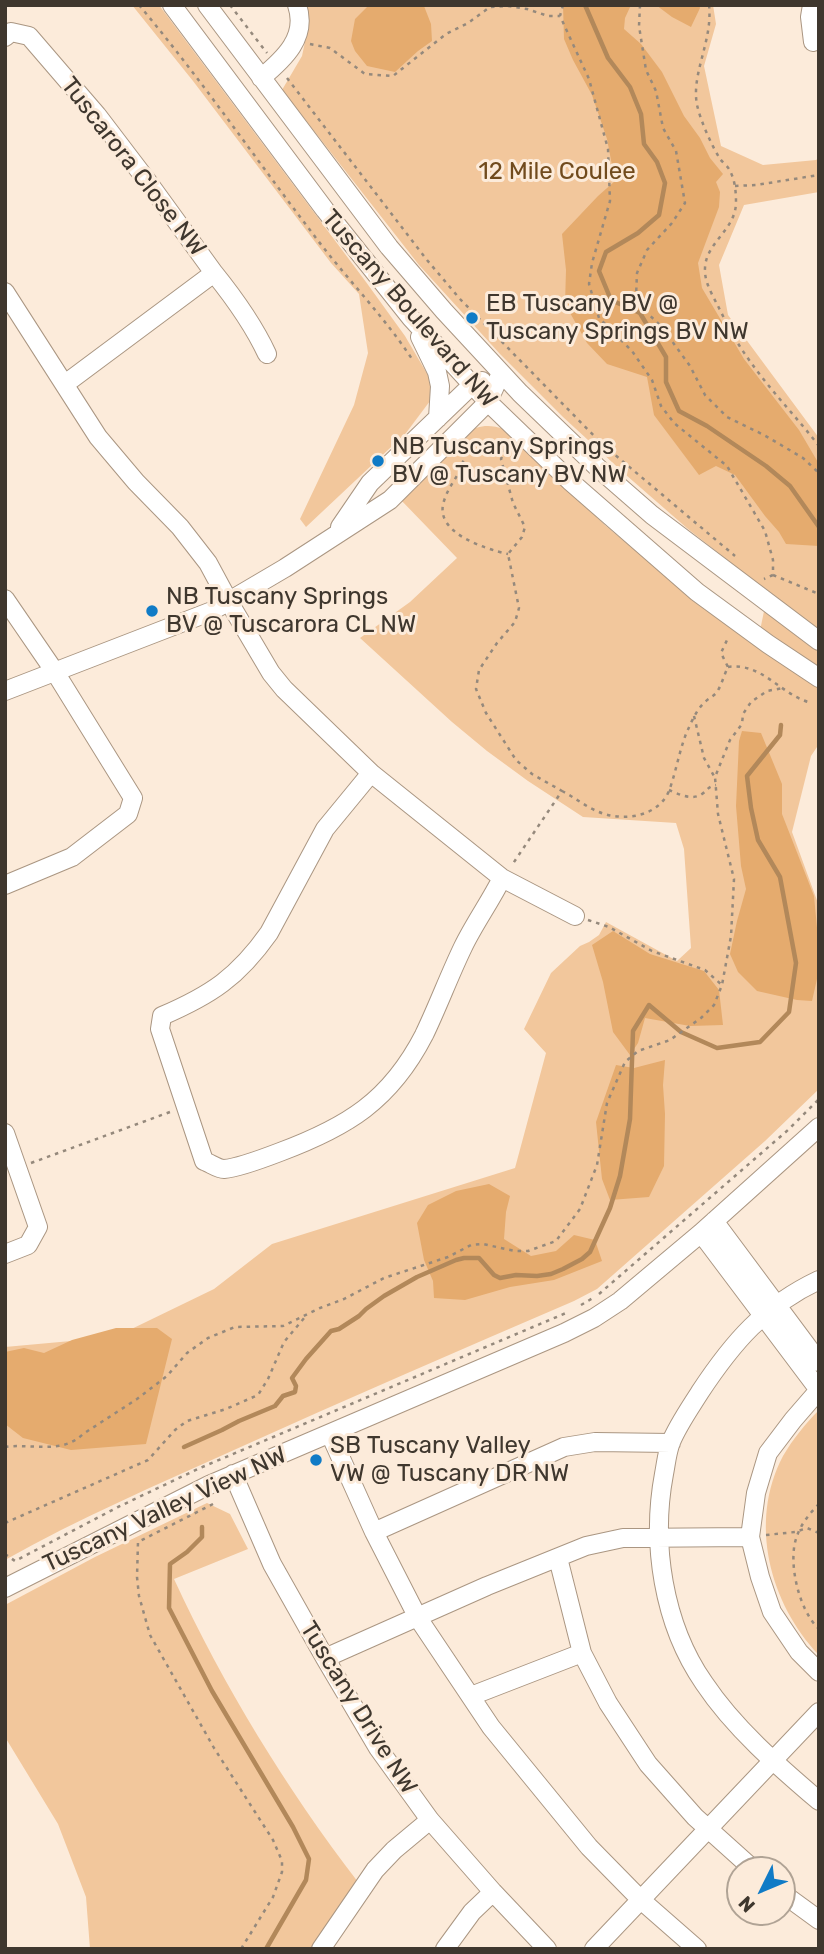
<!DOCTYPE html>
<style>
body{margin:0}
#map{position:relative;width:824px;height:1954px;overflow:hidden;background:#fcebda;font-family:Rubik,sans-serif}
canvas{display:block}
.frame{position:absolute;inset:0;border:7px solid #3f372e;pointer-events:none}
.north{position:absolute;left:726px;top:1856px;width:70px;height:70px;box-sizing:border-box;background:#fcebda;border:2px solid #b0a395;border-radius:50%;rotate:227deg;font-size:19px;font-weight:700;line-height:28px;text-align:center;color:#3f372e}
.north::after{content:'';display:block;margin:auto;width:24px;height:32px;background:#107bc6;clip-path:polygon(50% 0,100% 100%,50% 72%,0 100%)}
</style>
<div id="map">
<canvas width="824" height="1954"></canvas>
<div class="frame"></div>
<div class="north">N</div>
</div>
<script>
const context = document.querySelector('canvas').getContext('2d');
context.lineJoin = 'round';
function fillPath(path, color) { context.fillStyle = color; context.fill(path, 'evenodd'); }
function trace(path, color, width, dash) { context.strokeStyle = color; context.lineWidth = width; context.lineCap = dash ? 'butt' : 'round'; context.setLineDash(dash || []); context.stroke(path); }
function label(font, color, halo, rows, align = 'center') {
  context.font = font + ' Rubik,sans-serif'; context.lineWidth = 6; context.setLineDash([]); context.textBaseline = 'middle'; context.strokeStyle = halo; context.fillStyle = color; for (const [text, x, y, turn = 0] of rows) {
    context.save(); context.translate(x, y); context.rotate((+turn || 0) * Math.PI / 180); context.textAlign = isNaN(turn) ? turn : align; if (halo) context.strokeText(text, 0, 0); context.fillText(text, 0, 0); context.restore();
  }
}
fillPath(new Path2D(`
 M132,5H159L366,282L405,336L429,377L432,392L430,401L406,433L306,527L300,519L354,405L368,353L359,294L331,263L193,81Z
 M306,5H713L716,24L704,66L721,146L763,165L816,160L819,158V192L744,205L719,265L728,315L819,438V744L811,756L792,832L819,906V1089L765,1141L597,1289L574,1301C460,1350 347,1399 234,1450C157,1485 79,1518 5,1560V1347L115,1337L214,1289L272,1244L515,1168L546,1053L524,1029L551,973L580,946L589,942L599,935L606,922L677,961L691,948L684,849L676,823L583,817L528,781L487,751L452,722L360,638L410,602L457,558L399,498L465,433C479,425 489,424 504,429L606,526L667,577L757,645L768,592L688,529L626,475L563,417L500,354L419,265L282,90L302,56L309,23Z
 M819,1410V1655C770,1604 748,1522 783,1456C793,1439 805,1424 819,1410Z
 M207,1503L230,1514L248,1549L174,1579C224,1687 286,1788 358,1882L310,1949H90L86,1897L58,1824L5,1737V1605L95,1557Z`), '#f2c79c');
fillPath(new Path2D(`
 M369,5L424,6L431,24L432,41L418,51L395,72L367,66L355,51L351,41L355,19Z
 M563,5H631L625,18L624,29L641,44L662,72L684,116L700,138L710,158L723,174L716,182L720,192L719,207L698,263L702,288L744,359L799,430L819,464V546L786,544L779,532L765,516L735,475L716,466L699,475L654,415L647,377L607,364L587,343L565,304L566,270L562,234L598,196L615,181L607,139L592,95L573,60L564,39Z
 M656,5H699L700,8L691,27L672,17Z
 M742,731L761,733L782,784V814L814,896L819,949L817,979L812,1001L797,1000L757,991L738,972L730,954L737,921L746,889L741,866L736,806L739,741Z
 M613,931L650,954L704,971L719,990L723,1025L690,1026L645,1018L638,1043L630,1055L613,1032L603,982L592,945Z
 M665,1060L663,1085L665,1114L664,1166L649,1197L610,1200L602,1179L596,1122L616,1065L634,1068Z
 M489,1184L510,1196L506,1212L504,1239L531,1256L556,1251L574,1235L595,1240L602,1261L554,1280L510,1287L465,1300L434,1298L433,1281L424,1260L417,1223L428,1205L456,1191Z
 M116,1328H157L172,1339L146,1444L71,1450L23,1438L5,1424V1352L24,1348L44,1353L72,1340Z`), '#e5ab6e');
trace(new Path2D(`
 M585,5L608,58L630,87L641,114L644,144L657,162L665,183L659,215L638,233L606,252L599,271L611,300L640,313L666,357V382L679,411L707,426L766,466L790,486L819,527
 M184,1447L222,1430L239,1421L275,1406L283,1396L295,1392L296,1386L292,1378L306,1359L331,1331L339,1329L359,1316L366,1309L384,1296L417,1277L456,1260L464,1258H479L494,1275L500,1278L516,1275L537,1276L551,1274L563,1269L582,1259L590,1252L610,1208L620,1176L630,1119L633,1031L649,1005L681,1032L717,1048L760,1042L789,1012L796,963L780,877L758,840L751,808L747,776L780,735L781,725
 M202,1527V1537L187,1552L170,1564L169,1608L212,1691L293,1827L309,1859L306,1880L266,1949`), '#b2885a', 4.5);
const minor = new Path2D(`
 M172,5L325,210L411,318L488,402L571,482L697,592L768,644L819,678
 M207,5L389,247L444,311L520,393L597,467L652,515L819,641
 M812,5L810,17L813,42
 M5,37L11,32L29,36L97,115L148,182L214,273L65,384
 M261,78C284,59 308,37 297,5
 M214,273C235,299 253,324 267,354
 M5,292L98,437L136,482L180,527L208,563L229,602L271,673L284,689L371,773
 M420,337L437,372L440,386L438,418
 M340,527L370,483L472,385L482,381
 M5,599L55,672L133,798L128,814L72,857L5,885
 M5,691L212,611L285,568L390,500L488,402L501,373
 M502,878C490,902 474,924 463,947C449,976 438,1006 424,1035C390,1101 347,1127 280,1152C267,1157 237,1168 224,1169C218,1169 210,1163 204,1161L160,1029L162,1016C211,995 238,977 269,933L325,829L371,773L502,878L575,916
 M5,1133L38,1227L28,1245L5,1254
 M714,1221L819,1362
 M701,1233L819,1390L793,1420L768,1453L756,1493L750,1537L760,1577L772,1612L799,1652L819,1672
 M819,1280C764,1306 733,1342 700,1392C690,1408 678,1425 671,1442C667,1452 666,1464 664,1474C651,1543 663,1624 704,1683C734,1728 778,1766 819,1801
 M330,1434L374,1532L418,1618L491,1727L589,1847L641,1900L697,1949
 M233,1474L272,1564L325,1658L378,1748L430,1820L493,1892L547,1949
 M374,1532L564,1447L595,1442L671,1443
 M558,1558L582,1653L608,1703L648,1764L695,1817L754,1870
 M5,1588L209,1485L564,1333L594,1318L620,1301L701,1233L819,1127
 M325,1658L487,1586L586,1546L623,1538L750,1537
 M471,1696L582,1653
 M782,1893L819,1920
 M321,1949L375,1870L394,1850L430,1820
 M445,1949L472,1912L493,1892
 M594,1949L819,1712`);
trace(minor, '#aa9682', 20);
trace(new Path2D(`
 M139,5C201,79 255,158 313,234C345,277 383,315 412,359
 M230,5L267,53
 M563,5L560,16L589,79L608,149L610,201L592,263L589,284L599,318L632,351L652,380L661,406L674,423L727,466L765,531L773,560V575L764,579
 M640,5L639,26L646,70L656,91L663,128L676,151L685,203L672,223L647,250L637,273L636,297L643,309L661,326L690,366L705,395L727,417L764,435L803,458L819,473
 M709,5C713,41 691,73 697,105C701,122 711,144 720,159C723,163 728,166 730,171C735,180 736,192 736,202C736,230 706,242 705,268C704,282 713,296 719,308C727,324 735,340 745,354C767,387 795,415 819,446
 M310,44L330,48L365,74L393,76L446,34L468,23L490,7L508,6L527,9L548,16H560
 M287,78L427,260L460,299L601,443L735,556
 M735,186L756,185L819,175
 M505,449L501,459L513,503L525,527L522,537L508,554L519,608L515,622L497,643L479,670L476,689L486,713L516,760L532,774L562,791L512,865
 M461,453L464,457C461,475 449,484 444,501C433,533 486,549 508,554
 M773,575L819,594
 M728,667C763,662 781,696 812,703
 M694,716L704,758L714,776
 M669,790C678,794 692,801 702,794C708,790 707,787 716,785
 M562,791C574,797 586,807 599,812C623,822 658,817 669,791C676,772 679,752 686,734C691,723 696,710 705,702C709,698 714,696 717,692C722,684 724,675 728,667L721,653L727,640
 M588,920L609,927L652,951L705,970L722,985
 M31,1163L170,1112
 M599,1294L788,1130L819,1099
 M581,1305L593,1298
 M5,1447C31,1443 62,1455 83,1434L137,1399L167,1376L187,1353L208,1338L235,1327L283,1326L320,1308L344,1299L384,1278L448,1257L471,1245L483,1244L515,1251H528L556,1241L580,1209L597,1165L607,1103L625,1062L638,1051L670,1040L701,1018L714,1005L722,985L731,936L734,879L718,814L715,777L730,740L742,724L743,714L751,702L767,691L783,688
 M213,1504L138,1542L137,1577L139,1596L150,1635L214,1748L273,1840L282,1861V1872L273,1897L241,1949
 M819,1504C810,1513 801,1524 797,1536C787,1561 799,1611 819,1629
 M5,1523L148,1460L175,1430L187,1421L226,1409L258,1395L268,1379L284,1342L305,1317
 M766,1535L795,1532L807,1528L819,1533
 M5,1554L15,1561L118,1507L200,1468L566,1313`), '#95897c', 2.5, [3.5, 5]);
trace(minor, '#fff', 18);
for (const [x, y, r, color] of [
 [472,318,7,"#107bc6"],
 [378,461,7,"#107bc6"],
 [152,611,7,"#107bc6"],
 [316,1460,7,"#107bc6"]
]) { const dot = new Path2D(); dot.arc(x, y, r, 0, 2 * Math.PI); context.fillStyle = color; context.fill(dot); trace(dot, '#fcebda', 2.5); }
label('24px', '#3f372e', '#fcebda', [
 ["Tuscarora Close NW",133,167,52],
 ["Tuscany Boulevard NW",409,309,49],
 ["Tuscany Valley View NW",165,1510,-25],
 ["Tuscany Drive NW",358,1708,58]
]);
label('24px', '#714b1d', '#fcebda', [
 ["12 Mile Coulee",557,172]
]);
label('24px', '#3f372e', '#fcebda', [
 ["EB Tuscany BV @",486,304],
 ["Tuscany Springs BV NW",486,332],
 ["NB Tuscany Springs",392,447],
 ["BV @ Tuscany BV NW",392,475],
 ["NB Tuscany Springs",166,597],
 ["BV @ Tuscarora CL NW",166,625],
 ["SB Tuscany Valley",330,1446],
 ["VW @ Tuscany DR NW",330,1474]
], 'left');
</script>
